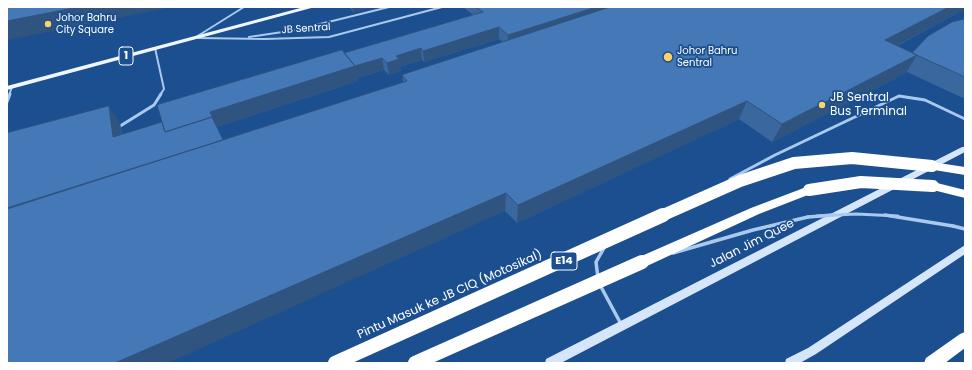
<!DOCTYPE html>
<style>
body{margin:0}
#map{position:relative;width:972px;height:370px;overflow:hidden;background:#1b4f8f;font-family:Poppins,sans-serif}
canvas{display:block}
.frame{position:absolute;inset:0;border:8px solid #fff;pointer-events:none}
</style>
<div id="map">
<canvas width="972" height="370"></canvas>
<div class="frame"></div>
</div>
<script>
const context = document.querySelector('canvas').getContext('2d');
context.lineJoin = 'round';
function trace(path, color, width, dash) { context.strokeStyle = color; context.lineWidth = width; context.lineCap = dash ? 'butt' : 'round'; context.setLineDash(dash || []); context.stroke(path); }
function fillPath(path, color) { context.fillStyle = color; context.fill(path, 'evenodd'); }
function label(font, color, halo, rows, align = 'center') {
  context.font = font + ' Poppins,sans-serif'; context.lineWidth = 3.5; context.setLineDash([]); context.textBaseline = 'middle'; context.strokeStyle = halo; context.fillStyle = color; for (const [text, x, y, turn = 0] of rows) {
    context.save(); context.translate(x, y); context.rotate((+turn || 0) * Math.PI / 180); context.textAlign = isNaN(turn) ? turn : align; if (halo) context.strokeText(text, 0, 0); context.fillText(text, 0, 0); context.restore();
  }
}
trace(new Path2D(`
 M196,37L244,7
 M249,37L296,30L389,7
 M198,38L265,39L329,37L442,7
 M155,48L164,89L160,95
 M9,95L12,87`), '#a9c9ee', 2);
trace(new Path2D(`
 M7,102L10,94
 M117,128L154,105L161,94
 M730,179L775,155L899,96L925,100L965,119`), '#a9c9ee', 3);
trace(new Path2D(`
 M953,226L965,229
 M673,253L753,230L808,217
 M598,278L596,262L604,248
 M600,285L621,324`), '#a9c9ee', 3.5);
fillPath(new Path2D(`
 M962,147H965V152L561,363H545L546,359Z
 M965,245V254L816,354L800,363H785L786,359L808,348Z`), '#d6e6fa');
fillPath(new Path2D(`
 M304,7H315L7,90V86Z`), '#f0f6ff');
fillPath(new Path2D(`
 M932,162L965,167V175L928,169L926,166L928,163Z
 M933,182L965,190V198L929,189L927,186L929,183Z
 M809,186L813,187L815,190L813,193L759,214L647,266L642,268L637,266L635,262L637,258L751,208Z
 M965,332V348L945,363H924L926,358L960,334Z`), '#fff');
trace(new Path2D(`
 M817,216L856,214L898,216`), '#a9c9ee', 3);
trace(new Path2D(`
 M885,215L953,226
 M808,217L833,215`), '#a9c9ee', 3.5);
trace(new Path2D(`
 M809,190L861,182L933,186
 M661,216L740,181L794,163L852,158L932,166`), '#fff', 12);
trace(new Path2D(`
 M335,363L663,215
 M415,363L642,262`), '#fff', 14);
fillPath(new Path2D(`
 M349,7H372L353,12Z
 M463,7H965L956,14L897,46L912,53L965,19V99L907,72L906,73L772,142L739,119L517,223L505,211L7,363L120,123L122,134L163,125L344,53L473,15ZM499,39L503,42L402,75L403,82L223,140L217,127L358,81V78L384,70L389,75L401,71L400,67L422,60L424,62Z`), '#3a679d');
fillPath(new Path2D(`
 M79,7H172L7,40V21Z
 M352,7H372L353,12Z
 M596,7H626L508,46V35Z
 M949,7H965V10L956,14L875,57L885,40Z
 M499,27V39L424,62L423,51Z
 M421,48L422,60L400,67L401,71L389,75L387,63L396,56Z
 M917,55L906,73L772,142L782,124Z
 M382,58L384,70L358,78V81L217,127L210,112L355,66Z
 M747,101L739,119L517,223L518,205Z
 M109,106L120,123L124,154L113,137Z
 M223,140L7,230V208Z
 M506,193L505,211L168,363H115Z`), '#305480');
const building = new Path2D(`
 M7,7H79L7,21Z
 M476,7H596L508,35L499,27L423,51L421,48L396,56L399,59L387,63L382,58L355,66L344,53L483,12Z
 M610,7H949L885,40L917,55L782,124L747,101L518,205L506,193L115,363H7V209L407,81L402,75Z
 M965,19V77L912,53L928,36L952,22Z
 M342,50L355,66L210,112L213,118L212,117L165,132L157,105Z
 M109,106L113,137L162,122L165,132L212,117L223,140L7,208V133Z`);
fillPath(building, '#4478b7');
trace(building, '#305480', 1);
for (const [x, y, r, color] of [
 [48,24,4,"#ffd166"],
 [668,57,5,"#ffd166"],
 [822,105,4,"#ffd166"]
]) { const dot = new Path2D(); dot.arc(x, y, r, 0, 2 * Math.PI); context.fillStyle = color; context.fill(dot); trace(dot, '#1b4f8f', 1.5); }
label('10px', '#fff', '#1b4f8f', [
 ["Johor Bahru",56,18],
 ["City Square",56,30],
 ["Johor Bahru",677,51],
 ["Sentral",677,63]
], 'left');
label('10px', '#fff', '#1b4f8f', [
 ["JB Sentral",306,29,-4]
]);
for (const [x, y, w] of [
 [126,56,14],
 [564,261,26]
]) { const box = new Path2D(); box.roundRect(x - w / 2, y - 9, w, 18, 3); context.fillStyle = '#1b4f8f'; context.fill(box); trace(box, '#fff', 1); }
label('bold 11px', '#fff', null, [
 ["1",126,56],
 ["E14",564,261]
]);
label('12px', '#fff', '#1b4f8f', [
 ["JB Sentral",830,98],
 ["Bus Terminal",830,112]
], 'left');
label('12px', '#fff', '#1b4f8f', [
 ["Jalan Jim Quee",752,244,-27],
 ["Pintu Masuk ke JB CIQ (Motosikal)",450,295,-24]
]);
</script>
